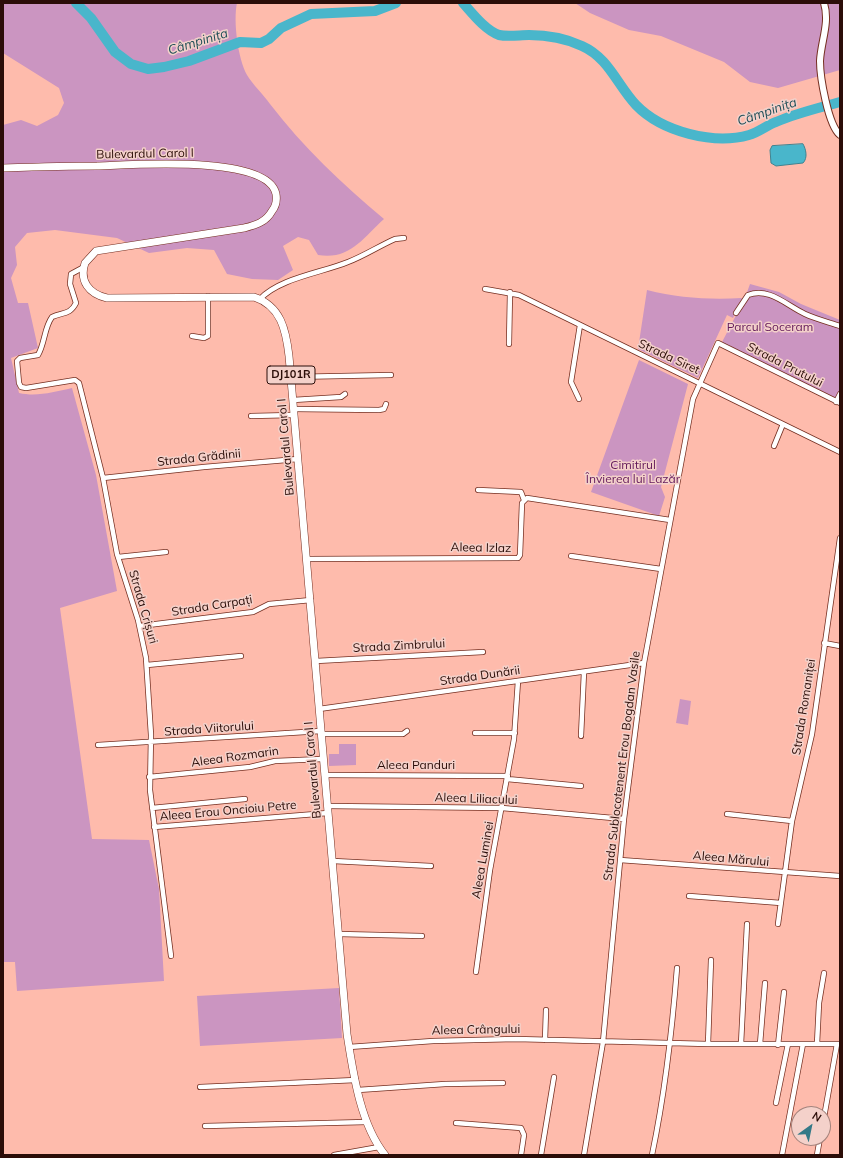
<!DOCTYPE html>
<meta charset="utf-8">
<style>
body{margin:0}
#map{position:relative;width:843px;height:1158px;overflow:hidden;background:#febbac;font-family:Mulish,sans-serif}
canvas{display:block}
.frame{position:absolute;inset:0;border:4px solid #2b0d08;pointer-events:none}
.north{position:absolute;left:791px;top:1106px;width:40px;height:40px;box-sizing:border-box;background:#f4d1ca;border:1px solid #a4837c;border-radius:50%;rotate:33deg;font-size:11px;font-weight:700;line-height:16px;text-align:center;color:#2b0d08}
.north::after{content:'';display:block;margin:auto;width:14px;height:18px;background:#347987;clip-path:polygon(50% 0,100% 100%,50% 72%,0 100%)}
</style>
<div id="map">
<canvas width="843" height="1158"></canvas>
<div class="frame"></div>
<div class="north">N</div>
</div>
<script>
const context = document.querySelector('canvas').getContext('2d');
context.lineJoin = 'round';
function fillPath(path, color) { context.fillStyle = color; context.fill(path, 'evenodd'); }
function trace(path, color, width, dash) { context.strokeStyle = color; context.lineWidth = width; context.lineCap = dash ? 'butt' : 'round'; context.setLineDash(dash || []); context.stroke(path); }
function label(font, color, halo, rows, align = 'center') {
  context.font = font + ' Mulish,sans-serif'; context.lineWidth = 3; context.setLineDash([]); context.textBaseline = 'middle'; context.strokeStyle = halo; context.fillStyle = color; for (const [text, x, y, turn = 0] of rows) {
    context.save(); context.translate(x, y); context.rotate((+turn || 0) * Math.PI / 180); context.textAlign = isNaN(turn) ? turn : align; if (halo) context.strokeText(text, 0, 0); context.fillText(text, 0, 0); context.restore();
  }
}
fillPath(new Path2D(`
 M3,3H237C233,21 238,59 247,75C253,85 263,94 270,104C303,147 342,184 384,219C362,239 350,260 318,255L309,240L298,237L283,246L293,270L278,280L252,279L227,274L214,250L187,248L149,253L117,238L55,230L27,233L15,247L17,265L11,278L18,303H28L38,348L11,358L19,393C37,397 54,392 72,388L96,475L117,591L60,608L92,839L149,840L159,889L164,981L17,991L15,962H3V125L21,120L37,126L58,115L64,103L59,88L3,53Z
 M575,3H840V70L778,88L750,82L724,62L661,36L629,30L590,13Z
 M750,284L779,292L801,304L840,320V403L721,344L745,298Z
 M647,290C679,298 710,300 742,298L733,318L727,315L698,378L638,349Z
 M639,360L688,384L661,487L665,497L659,516L591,492Z
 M680,699L691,701L688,725L676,723Z
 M339,744H356V765L329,766V754H339Z
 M339,988L342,1038L200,1046L197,996Z`), '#cb95c1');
const water = new Path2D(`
 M803,144C806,149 808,158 803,163L776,166L771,163L770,150L772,146Z`);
fillPath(water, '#49b6cb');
trace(water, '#408390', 1);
trace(new Path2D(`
 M76,3L91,18L115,52L131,64L148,69L164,67L189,61L240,42L261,43L269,39L281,28L311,14L375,11L396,3
 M463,3C472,13 485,30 499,35C508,37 520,35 529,35C548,35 565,38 582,46C609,58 617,85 636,105C662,132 714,145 749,135C759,132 767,125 776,122C797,113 819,108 840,102`), '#49b6cb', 10);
const street = new Path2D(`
 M84,267L71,274L70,284L76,303C70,315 63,312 52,317C44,328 45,343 38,355L20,358L17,361L19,383L21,387L26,388L75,380L79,383L103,478L117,554L138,620L146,658L151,735L150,790L171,956
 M485,289L519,295L840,452
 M260,299C280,278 321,273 348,262C364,256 379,246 395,239L404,238
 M736,313L748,295C769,287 786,305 805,314C816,319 828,322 840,326
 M192,336L204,338L208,336V296
 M509,344L510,292
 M291,377L391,375
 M579,399L571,382L580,325
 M293,400L341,397L345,394
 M836,402L840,394
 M293,409L379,410L384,409L386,404
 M251,416L294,415
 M774,446L783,424
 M103,478L204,467L298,459
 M478,490L521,492L524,500
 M571,556L661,569
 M118,557L166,552
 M308,559L518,558L520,555L522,503L527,498L670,520
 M140,626L253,612L269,604L311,600
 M824,643L840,646
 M316,661L483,652
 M147,665L241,656
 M319,709L644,663
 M475,733H515
 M321,734H403L407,731
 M581,736L584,672
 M98,745L321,731
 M324,775L508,776
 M149,777L250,767L275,761L323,759
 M507,779L581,786
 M328,806L502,808L624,819
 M152,808L245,799
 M727,814L792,821
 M154,827L328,813
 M620,860L840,876
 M333,861L431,866
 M689,896L781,903
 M778,924L792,821L812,734L840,538
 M339,934L422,936
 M476,972L490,870L514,739L518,681
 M545,1040L546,1010
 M708,1044L711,960
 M741,1044L747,924
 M760,1044L765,983
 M817,1044L819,1003L824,973
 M778,1045L784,992
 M349,1047L433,1041L516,1039L708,1044H840
 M200,1087L356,1080
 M358,1090L445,1084L503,1083
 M776,1103L788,1044
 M456,1123L521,1128L524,1135L521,1155
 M823,1123L837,1044
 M205,1126L367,1122
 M334,1155L379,1147
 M541,1155L554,1077
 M584,1155L603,1042L624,819L644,663L693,399L718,343L840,403
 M652,1155C665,1093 672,1032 677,968
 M782,1155L803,1044
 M817,1155L820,1138`);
const secondary = new Path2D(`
 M824,3C830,23 821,41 820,61C820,77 828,125 840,135`);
const primary = new Path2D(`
 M3,168C34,167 66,166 97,166C130,165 268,154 276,194C277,200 276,206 272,211C266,222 256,225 244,228L96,251L85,263C79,281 89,294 107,298L254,297C281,306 286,330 289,356L347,1034C353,1072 360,1124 385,1155`);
trace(street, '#752f21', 6);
trace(secondary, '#752f21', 8);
trace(primary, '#752f21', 8);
trace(street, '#fff', 4.5);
trace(secondary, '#fff', 6);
trace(primary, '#fff', 7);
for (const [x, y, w] of [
 [291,375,48]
]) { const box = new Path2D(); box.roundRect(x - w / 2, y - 9, w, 18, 3); context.fillStyle = '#f4d1ca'; context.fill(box); trace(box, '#2b0d08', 1); }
label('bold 11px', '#2b0d08', null, [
 ["DJ101R",291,375]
]);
label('12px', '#2b0d08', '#f4d1ca', [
 ["Bulevardul Carol I",145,154,-1],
 ["Strada Siret",669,357,25],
 ["Strada Prutului",785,365,27],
 ["Bulevardul Carol I",286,447,-95],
 ["Strada Grădinii",199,458,-6],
 ["Aleea Izlaz",481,548,1],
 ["Strada Carpați",212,606,-9],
 ["Strada Crișuri",143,607,74],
 ["Strada Zimbrului",399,646,-3],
 ["Strada Dunării",480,676,-8],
 ["Strada Romaniței",804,707,-81],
 ["Strada Viitorului",209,729,-4],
 ["Aleea Rozmarin",235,757,-8],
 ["Aleea Panduri",416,765],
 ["Strada Sublocotenent Erou Bogdan Vasile",622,766,-83],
 ["Bulevardul Carol I",313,770,-95],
 ["Aleea Liliacului",476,799,2],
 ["Aleea Erou Oncioiu Petre",228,811,-5],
 ["Aleea Mărului",731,859,5],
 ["Aleea Luminei",483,860,-80],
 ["Aleea Crângului",476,1030,-1]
]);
label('12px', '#62185a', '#f4d1ca', [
 ["Parcul Soceram",770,327],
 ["Cimitirul",633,465],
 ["Învierea lui Lazăr",633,479]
]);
label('italic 13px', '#1f4e58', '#f4d1ca', [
 ["Câmpinița",198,42,-17],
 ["Câmpinița",767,112,-19]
]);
</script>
